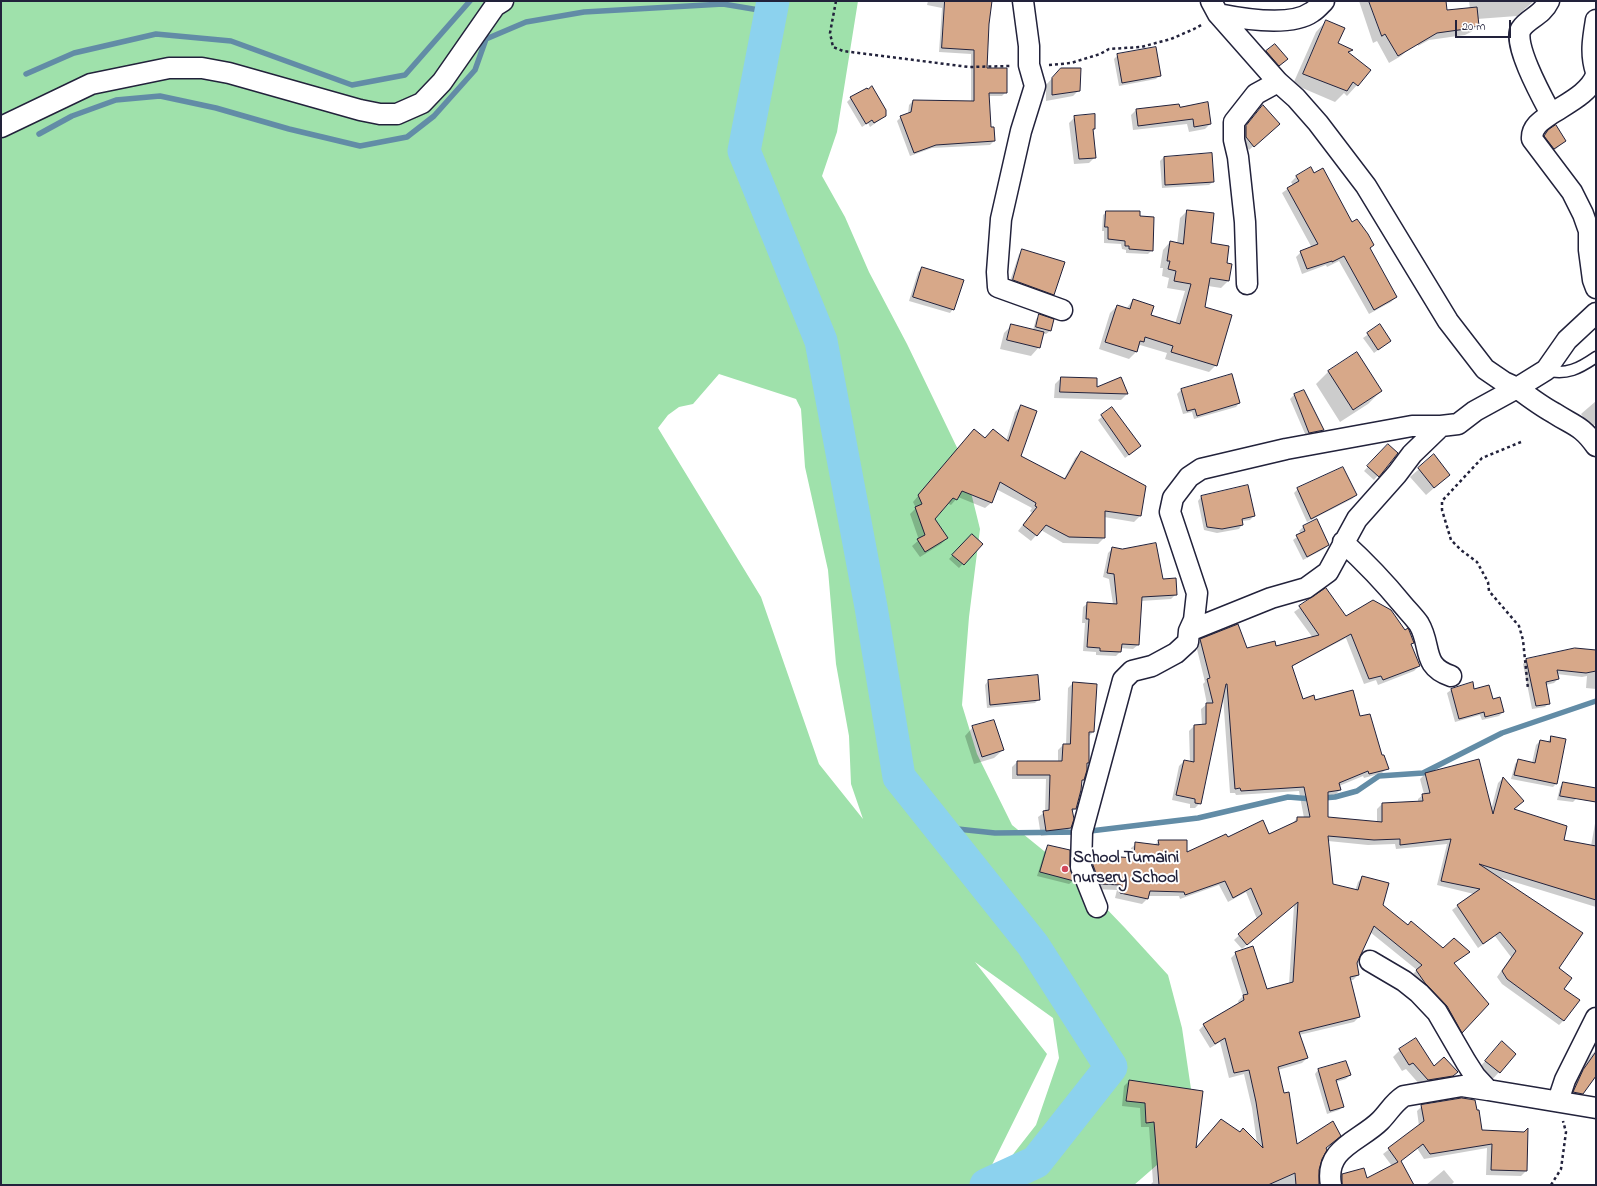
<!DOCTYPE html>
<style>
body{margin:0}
#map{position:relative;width:1597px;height:1186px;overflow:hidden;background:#fff;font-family:"Indie Flower",sans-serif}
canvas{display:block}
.frame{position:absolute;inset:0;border:2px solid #22223b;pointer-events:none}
.scale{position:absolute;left:1455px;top:20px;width:56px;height:18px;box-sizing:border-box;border:2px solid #22223b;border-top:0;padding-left:5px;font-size:12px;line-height:14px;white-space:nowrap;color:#22223b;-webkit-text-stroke:3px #fff;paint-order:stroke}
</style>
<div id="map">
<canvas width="1597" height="1186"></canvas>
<div class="frame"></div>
<div class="scale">20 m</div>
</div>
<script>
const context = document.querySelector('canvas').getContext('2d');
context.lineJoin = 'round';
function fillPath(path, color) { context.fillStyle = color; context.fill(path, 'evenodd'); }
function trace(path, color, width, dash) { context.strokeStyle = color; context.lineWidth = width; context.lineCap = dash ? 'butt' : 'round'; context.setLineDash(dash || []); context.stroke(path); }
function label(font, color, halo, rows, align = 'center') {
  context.font = font + ' "Indie Flower",sans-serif'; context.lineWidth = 4; context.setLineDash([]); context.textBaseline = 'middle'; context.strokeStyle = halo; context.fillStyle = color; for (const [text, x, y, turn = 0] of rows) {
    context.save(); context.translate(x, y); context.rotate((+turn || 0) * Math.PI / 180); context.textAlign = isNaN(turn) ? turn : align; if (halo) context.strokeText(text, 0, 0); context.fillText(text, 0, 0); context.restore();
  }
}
fillPath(new Path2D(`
 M1,1H858L837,132L822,176L845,217L869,272L907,344L963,460L980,529L969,617L962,705L977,754L1012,825L1076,877L1125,928L1168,975L1182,1028L1191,1089L1165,1158L1134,1185H989L1036,1125L1059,1058L1053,1018L975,962L1047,1054L982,1185H1ZM719,374L796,399L801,409L805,467L828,570L836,664L849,736L851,784L863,819L819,764L761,597L658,428L668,415L679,407L693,404Z`), '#9fe1ab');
fillPath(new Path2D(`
 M928,1H991L988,24L986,69L1006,92L1002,96H988L990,128L994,141L990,145L932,148L910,156L897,121L901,117L908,114L909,105L913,101L971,102V54L939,52L942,8L927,5Z
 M1359,1H1387L1410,48L1401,56L1389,63L1377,41L1373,43Z
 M1411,1H1444L1446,11L1470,9L1469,1H1534L1517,16L1477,19L1478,25L1471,32L1465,35L1429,40L1418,46Z
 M1326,21L1337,44L1351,50L1348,53L1357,85L1347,96L1344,93L1335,102L1293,84L1316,32Z
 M1267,52L1283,62L1275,69L1263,56Z
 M1118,55L1160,75L1156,79L1119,86L1114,59Z
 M1055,75L1079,90L1073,96L1046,101V85Z
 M851,98L885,116L870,127L868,123L862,127L847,102Z
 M1179,108L1210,124L1205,129L1189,132L1187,124L1133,130L1131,115L1136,110Z
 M1259,110L1274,128L1249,150L1242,141V131Z
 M1075,117L1094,128L1093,130L1095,157L1089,163L1074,164L1069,123Z
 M1549,131L1565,141L1556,149L1545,156L1540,140Z
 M1164,157L1213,182L1209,185L1162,188L1160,161Z
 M1296,177L1352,224L1373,245L1369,249L1396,297L1391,302L1369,314L1339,261L1327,267L1326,265L1302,274L1296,257L1301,252L1312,248L1282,193L1293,185L1291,182Z
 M1187,211L1226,264L1231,265L1228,281L1221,288L1208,286L1204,308L1216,365L1209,372L1165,359L1167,353L1140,345L1136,352L1129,359L1099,349L1110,313L1117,306L1126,309L1133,300L1149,316L1175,324L1185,291L1167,288L1169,278L1162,276L1163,268H1160L1163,250L1170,242L1177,244L1180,218Z
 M1107,212L1139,217L1152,250L1148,254L1126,253V250L1122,249L1121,244L1104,243V231H1102L1103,215Z
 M1023,250L1053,294L1049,298L1009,284L1019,254Z
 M922,268L953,309L950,313L909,301L918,272Z
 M1040,315L1050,331L1046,334L1042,333L1039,347L1031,356L1000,349L1004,333L1012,325L1033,330L1036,319Z
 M1380,326L1390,341L1374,353L1363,338Z
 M1356,354L1381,391L1368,404L1340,422L1316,384L1328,372Z
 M1231,376L1239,403L1236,407L1194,419L1192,412L1183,414L1177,394L1181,390Z
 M1061,378L1096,379V389L1121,379L1127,394L1121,400L1054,398L1055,384Z
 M1303,391L1323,430L1319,433L1306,436L1290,399L1294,395Z
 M1596,401V424L1591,427L1581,414Z
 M1021,406L1020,456L1064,479L1075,458L1081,452L1145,487L1140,516L1134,522L1104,517V538L1098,544L1063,543L1041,530L1031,541L1018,531L1032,513L1030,511L1032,508L996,489L991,503L985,508L958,497L951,505L947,503L934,519L947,538L941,544L920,557L912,546L919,540L910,514L916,508L913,502L969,436L1006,441L1015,412Z
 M1112,409L1136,450L1125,458L1098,420Z
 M1388,445L1397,453L1374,480L1364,471Z
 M1434,456L1449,475L1426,495L1410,477Z
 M1298,489L1356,495L1352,499L1307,522L1294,493Z
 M1201,497L1254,516L1250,520L1242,521V525L1239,529L1217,533L1204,530L1198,501Z
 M1316,521L1328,545L1324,549L1303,560L1293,540L1301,534L1299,531L1303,527Z
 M972,535L982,544L959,568L949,559Z
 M1113,548L1162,580L1176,594L1171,599L1141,601L1138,645L1133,649L1120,648V652L1116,656L1096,655V652L1083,651L1085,623H1082L1083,607L1088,603L1113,604L1109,579L1103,577L1108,553Z
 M1326,589L1346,618L1413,642L1411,645L1419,666L1414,671L1378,685L1376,680L1364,684L1346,638L1291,667L1302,700L1314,701L1360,717L1387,768L1382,773L1364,778L1363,776L1339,786L1340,790L1335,795L1327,796L1328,818L1377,822V809L1382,804L1418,802V799L1424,794L1420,779L1425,774L1478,761L1491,810L1498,783L1503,778L1523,801L1513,809L1563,841L1591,846L1596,818V907L1495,876L1558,969L1563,989L1564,1020L1559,1025L1502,984L1497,977L1511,957L1495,936L1478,948L1452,910L1474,894L1437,885L1447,844L1396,849L1395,844L1368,845L1328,841L1333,885L1355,891L1358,882L1363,877L1382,906L1408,926L1443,949L1469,952L1453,964L1488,1004L1457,1037L1411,976L1417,970L1370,932L1356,963L1358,975L1353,980H1350L1359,1017L1354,1022L1299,1035L1307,1058L1302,1063L1278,1070L1296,1146L1325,1148L1321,1159L1318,1173V1185H1150L1153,1182L1149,1127H1141L1140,1108L1122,1106L1124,1086L1129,1081L1195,1150L1257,1143L1252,1108L1244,1074L1229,1078L1220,1042L1210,1048L1199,1030L1204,1025L1239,1004L1238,1001L1243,996L1231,958L1236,953L1266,990L1289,984L1294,905L1242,949L1234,940L1257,919L1246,892L1228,902L1219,885L1180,899L1179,896H1148L1147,899L1142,904L1115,898L1117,890L1095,889L1088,861L1093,856L1130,859L1131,848L1136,844L1154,845L1159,841L1186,853L1227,838L1268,835L1292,824L1297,818H1304L1299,791L1236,795L1235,793H1230L1223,696L1200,803L1195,808H1190V804L1172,800L1179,766L1184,761L1190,762L1189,731L1194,726L1202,725L1201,709L1207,704L1203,684L1205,682L1196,645L1201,640L1247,649L1276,648L1313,638L1294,612Z
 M1596,651V689L1586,688L1587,676L1582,677L1557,674L1558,679L1554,683L1546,685L1549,703L1545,707L1532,709L1523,664L1527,660Z
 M988,681L1039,699L1035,703L987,708L985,685Z
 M1073,683L1093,732L1088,737V763L1086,764L1083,780L1081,782L1075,809L1072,812L1070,828L1065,833L1041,836L1038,817L1045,812L1046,779H1012V767L1017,762H1058V750L1063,745H1066L1068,688Z
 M1472,684L1473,691L1492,700L1503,712L1499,716L1482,720L1480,715L1455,722L1447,693L1451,690Z
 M973,727L1003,750L994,758L974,764L965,736Z
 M1552,737L1557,783L1553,787L1511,779L1515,764L1519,760L1532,763L1536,745L1540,741L1547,742Z
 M1564,783L1577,798L1573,802L1557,800L1560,787Z
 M1048,846L1069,867L1073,881L1069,884L1037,876L1045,850Z
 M1400,1050L1434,1068L1456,1072L1450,1078L1421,1086L1406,1069L1402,1071L1393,1057Z
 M1596,1050V1075L1575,1100L1567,1099L1577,1078L1582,1070L1581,1069L1583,1064Z
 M1494,1051L1515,1054L1491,1081L1478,1069Z
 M1318,1070L1350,1075L1346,1079L1336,1082L1343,1106L1339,1110L1327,1114L1315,1074Z
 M1422,1106L1482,1131L1524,1133L1527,1130L1526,1171L1521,1176L1486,1175L1487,1148L1424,1159L1417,1148L1400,1161L1413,1185H1337V1180L1342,1175L1366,1180L1392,1166L1383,1154L1419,1126L1417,1111Z
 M1444,1170L1454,1182L1451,1185H1426Z`), '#0003');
trace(new Path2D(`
 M26,74L74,53L156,34L231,41L352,85L405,75L470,1
 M39,134L72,116L116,100L160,96L216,108L289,129L360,146L407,137L434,116L475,70L486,39L526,22L584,12L723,4L771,12
 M939,827L995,833L1082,832L1198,818L1288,797L1312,799L1335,797L1357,791L1379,776L1423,773L1502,733L1596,701`), '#628ca6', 5.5);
trace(new Path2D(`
 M773,1L744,151L821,341L871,607L899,777L1033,945L1111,1067L1036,1162L986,1185`), '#8cd2ee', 33);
const building = new Path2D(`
 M945,1H992L989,24L987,68H1007V93H989L991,127H994L995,141L936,145L914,153L900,116L911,112L913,100L974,101V50L942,48Z
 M1369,1H1446L1447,10L1477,7L1479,26L1472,27L1473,28L1437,33L1398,56L1385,34L1382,36Z
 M1326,20L1345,28L1338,43L1353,50L1348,52L1371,70L1358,86L1353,82L1347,91L1303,74Z
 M1275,44L1288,59L1279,66L1266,51Z
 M1156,47L1161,76L1122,83L1117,54Z
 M1061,68H1081L1080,91L1052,95V78Z
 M872,86L886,110V116L874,123L872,120L866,124L850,97L867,88L868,89Z
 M1208,102L1211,124L1194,127L1193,119L1138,126L1136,109L1179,104L1180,107Z
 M1263,105L1280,124L1254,147L1246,137V126Z
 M1095,114V129H1093L1096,158L1079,159L1074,116Z
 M1556,125L1566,141L1554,149L1544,136L1548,130Z
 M1212,153L1214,182L1165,185L1164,157Z
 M1311,167L1314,173L1323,168L1352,222L1357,219L1368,234L1374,245L1370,248L1397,297L1374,310L1344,256L1332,262V261L1307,269L1300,251L1318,244L1287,188L1299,181L1296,176Z
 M1187,210L1214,213L1211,243L1229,246L1227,263L1232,264L1229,281L1210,278L1205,307L1232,315L1217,366L1171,352L1173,346L1145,337L1144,342L1140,341L1137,352L1105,342L1117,305L1130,309L1133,299L1154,306L1151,315L1180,324L1191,284L1174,281L1176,271L1168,269L1170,261H1167L1170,241L1183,244Z
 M1106,211H1140V216L1154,217L1153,251L1129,249V246H1125V241L1108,239V227H1105Z
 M1022,249L1065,262L1054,295L1013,280Z
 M922,267L964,280L954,310L913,297Z
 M1039,314L1054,319L1051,331L1036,327Z
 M1011,324L1044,332L1040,348L1007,340Z
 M1380,324L1391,341L1378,350L1367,333Z
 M1357,352L1382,391L1353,410L1328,371Z
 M1232,374L1240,403L1197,416L1195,409L1187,411L1181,389Z
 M1061,377L1097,378V387L1121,377L1128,394L1060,392Z
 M1304,390L1324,430L1309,433L1294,394Z
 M1021,405L1037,411L1021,456L1065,479L1081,451L1146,486L1141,516L1105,511V538L1069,537L1046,525L1037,536L1023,525L1037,507L1035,506L1036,503L1000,482L992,503L962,491L957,500L953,498L935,519L948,538L925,552L917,539L925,535L915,507L922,504L918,495L974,429L985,438L993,429L1008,441Z
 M1112,407L1141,446L1129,455L1101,415Z
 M1388,444L1398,453L1379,477L1367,466Z
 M1434,454L1450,475L1434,488L1418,468Z
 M1343,467L1357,495L1311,519L1297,488Z
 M1248,485L1255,516L1242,519L1243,525L1222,529L1207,527L1201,496Z
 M1317,519L1329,545L1307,557L1296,535L1305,531L1303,526Z
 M972,534L983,544L964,565L952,555Z
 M1156,543L1163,579L1176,578L1177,595L1142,597L1139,645L1122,644L1121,652L1100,651V648L1087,647L1089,619H1086L1087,602L1117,604L1114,574L1107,573L1112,547L1122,549Z
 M1326,588L1346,616L1373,600L1391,610L1405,630L1408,628L1409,630L1414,643L1411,644L1420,666L1383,680L1381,676L1369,679L1351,634L1292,666L1303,699L1314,695L1315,700L1353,690L1360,716L1370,714L1382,755H1384L1389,769L1369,774L1368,771L1339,783L1341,790L1328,792V817L1382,822V803L1423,801L1422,794L1430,793L1425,773L1479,759L1493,814L1503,777L1524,801L1514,809L1567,826L1564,840L1596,846V900L1479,864L1583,933L1559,968L1572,978L1564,989L1580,1000L1564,1021L1507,979L1502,971L1516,951L1500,932L1483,944L1457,905L1480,889L1441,881L1451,839L1400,845V839L1374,840L1328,836L1333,884L1358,890L1362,876L1389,883L1383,905L1408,925L1411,921L1443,948L1454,938L1470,952L1454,963L1489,1004L1462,1033L1447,1006L1425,983L1416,970L1422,965L1374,926L1357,963L1359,975L1350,977L1360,1017L1299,1032L1308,1058L1278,1067L1284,1093L1289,1092L1297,1144L1333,1121L1341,1136L1326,1148L1327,1150L1322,1159L1319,1170V1185H1296L1295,1173L1268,1185H1159L1154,1122L1146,1123L1145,1103L1126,1101L1129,1080L1203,1091L1196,1148L1221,1119L1240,1132L1243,1128L1263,1148L1256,1102L1249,1070L1234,1073L1225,1038L1215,1044L1203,1024L1244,1000L1243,995L1248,994L1235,952L1253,946L1267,989L1293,982L1298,902L1247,945L1238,934L1262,914L1251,888L1233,898L1225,881L1185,895L1184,892L1150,891L1148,899L1120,893L1121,885L1100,884L1093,865V855L1134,858L1135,842L1159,845L1158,840H1187V852L1226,834L1228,837L1263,820L1269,834L1297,821V817H1310L1304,787L1241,791L1240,788L1235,789L1227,684H1226L1201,804L1195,803V799L1176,795L1184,760L1194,762V725L1206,724V703H1213L1207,679L1210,678L1200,639L1238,624L1247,648L1275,641L1276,646L1319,635L1299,606Z
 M1575,648L1596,650V671L1586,673L1557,670L1559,679L1546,682L1550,704L1536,706L1526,659Z
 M1038,675L1040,700L990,705L988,680Z
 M1073,682L1097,684L1094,732H1089V763H1087V770L1084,780H1082L1081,790L1076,809H1072L1074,819L1071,828L1046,831L1043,811L1049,810L1050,775H1017V761H1062L1063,744H1070Z
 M1473,682L1474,689L1489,685L1493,699L1500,697L1504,712L1485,717L1484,712L1459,719L1451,689Z
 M994,720L1004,750L982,757L972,726Z
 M1551,736L1566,739L1557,784L1514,775L1518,759L1535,763L1540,740L1550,742Z
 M1563,782L1596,788V802L1560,796Z
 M1048,845L1070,850V867L1074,881L1040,872Z
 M1416,1038L1434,1066L1444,1057L1458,1072L1453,1076L1428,1080L1413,1063L1409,1065L1399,1049Z
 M1502,1041L1516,1054L1500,1073L1485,1061Z
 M1596,1052V1076L1583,1094L1573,1092L1583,1070Z
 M1346,1061L1351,1075L1336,1080L1344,1107L1330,1111L1318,1069Z
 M1462,1098L1475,1100L1477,1110H1479L1482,1130L1524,1132L1528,1128L1527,1171L1491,1170L1492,1144L1430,1154L1423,1144L1401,1161L1414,1185H1342V1174L1364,1168L1367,1178L1398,1162L1388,1148L1424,1121L1421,1105Z`);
fillPath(building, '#d7a889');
trace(building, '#22223b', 1);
const service = new Path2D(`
 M1546,370C1566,376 1580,368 1596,357`);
const minor = new Path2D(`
 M1023,1L1029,46V65L1035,86L1021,131L1001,219L997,272L998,287L1062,310
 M1211,1L1218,14L1278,82L1296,98L1318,123L1366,186L1448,321L1485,369L1504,382L1517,388L1546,370L1567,340L1596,313
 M1549,1C1542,16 1528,18 1521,29C1512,43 1543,99 1551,114C1542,120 1531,127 1532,139L1572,192L1583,214L1589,231V250L1593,280L1596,288
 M1218,14C1243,19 1291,27 1312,12C1317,9 1320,5 1324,1
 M1596,20C1593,38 1590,54 1596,72
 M1551,114C1566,104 1590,93 1596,75
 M1,127L91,84L169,68H202L229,73L360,110L380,114H397L422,103L442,82L495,6L503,1
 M1247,284L1245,222L1238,157L1234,140V122L1256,94L1278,82
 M1343,542C1365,562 1385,583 1403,605C1408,611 1415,618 1419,624C1432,646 1421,666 1451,676
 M1189,631L1271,598L1306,588L1328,572L1357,519L1397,474L1412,454L1441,426L1458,424L1475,411L1517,388C1529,397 1541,406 1554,413C1574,426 1581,425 1596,446
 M1097,907L1081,867L1082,832L1123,680L1132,671L1152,666L1176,653L1188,642L1189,631L1194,620L1197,593L1170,512L1173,498L1189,477L1201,469L1286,449L1412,426H1441
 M1370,961L1404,981L1419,993L1437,1012L1466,1062L1475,1076L1488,1090L1596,1108
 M1558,1101L1565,1080L1596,1018
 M1331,1185C1324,1148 1360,1141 1380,1121C1389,1112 1393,1103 1404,1096L1462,1086L1488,1090`);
trace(service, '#22223b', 13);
trace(minor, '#22223b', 23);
trace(new Path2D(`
 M836,1L830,33L833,47L843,51L969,67L1011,66
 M1049,65L1071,63L1100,54L1109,49L1141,47L1171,39L1194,29L1203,24
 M1521,442L1482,458L1442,501V510L1451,540L1461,550L1477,562L1488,582L1489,591L1519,626L1523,640L1528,689
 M1551,1185L1561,1169L1566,1132L1563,1121`), '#22223b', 2.5, [3, 3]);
trace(service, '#fff', 10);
trace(minor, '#fff', 20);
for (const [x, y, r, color] of [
 [1065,869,4,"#d1495b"]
]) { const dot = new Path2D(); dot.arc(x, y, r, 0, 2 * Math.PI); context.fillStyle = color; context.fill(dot); trace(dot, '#fff', 1.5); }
label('bold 17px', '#22223b', '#fff', [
 ["School Tumaini",1073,859],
 ["nursery School",1073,879]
], 'left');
</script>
